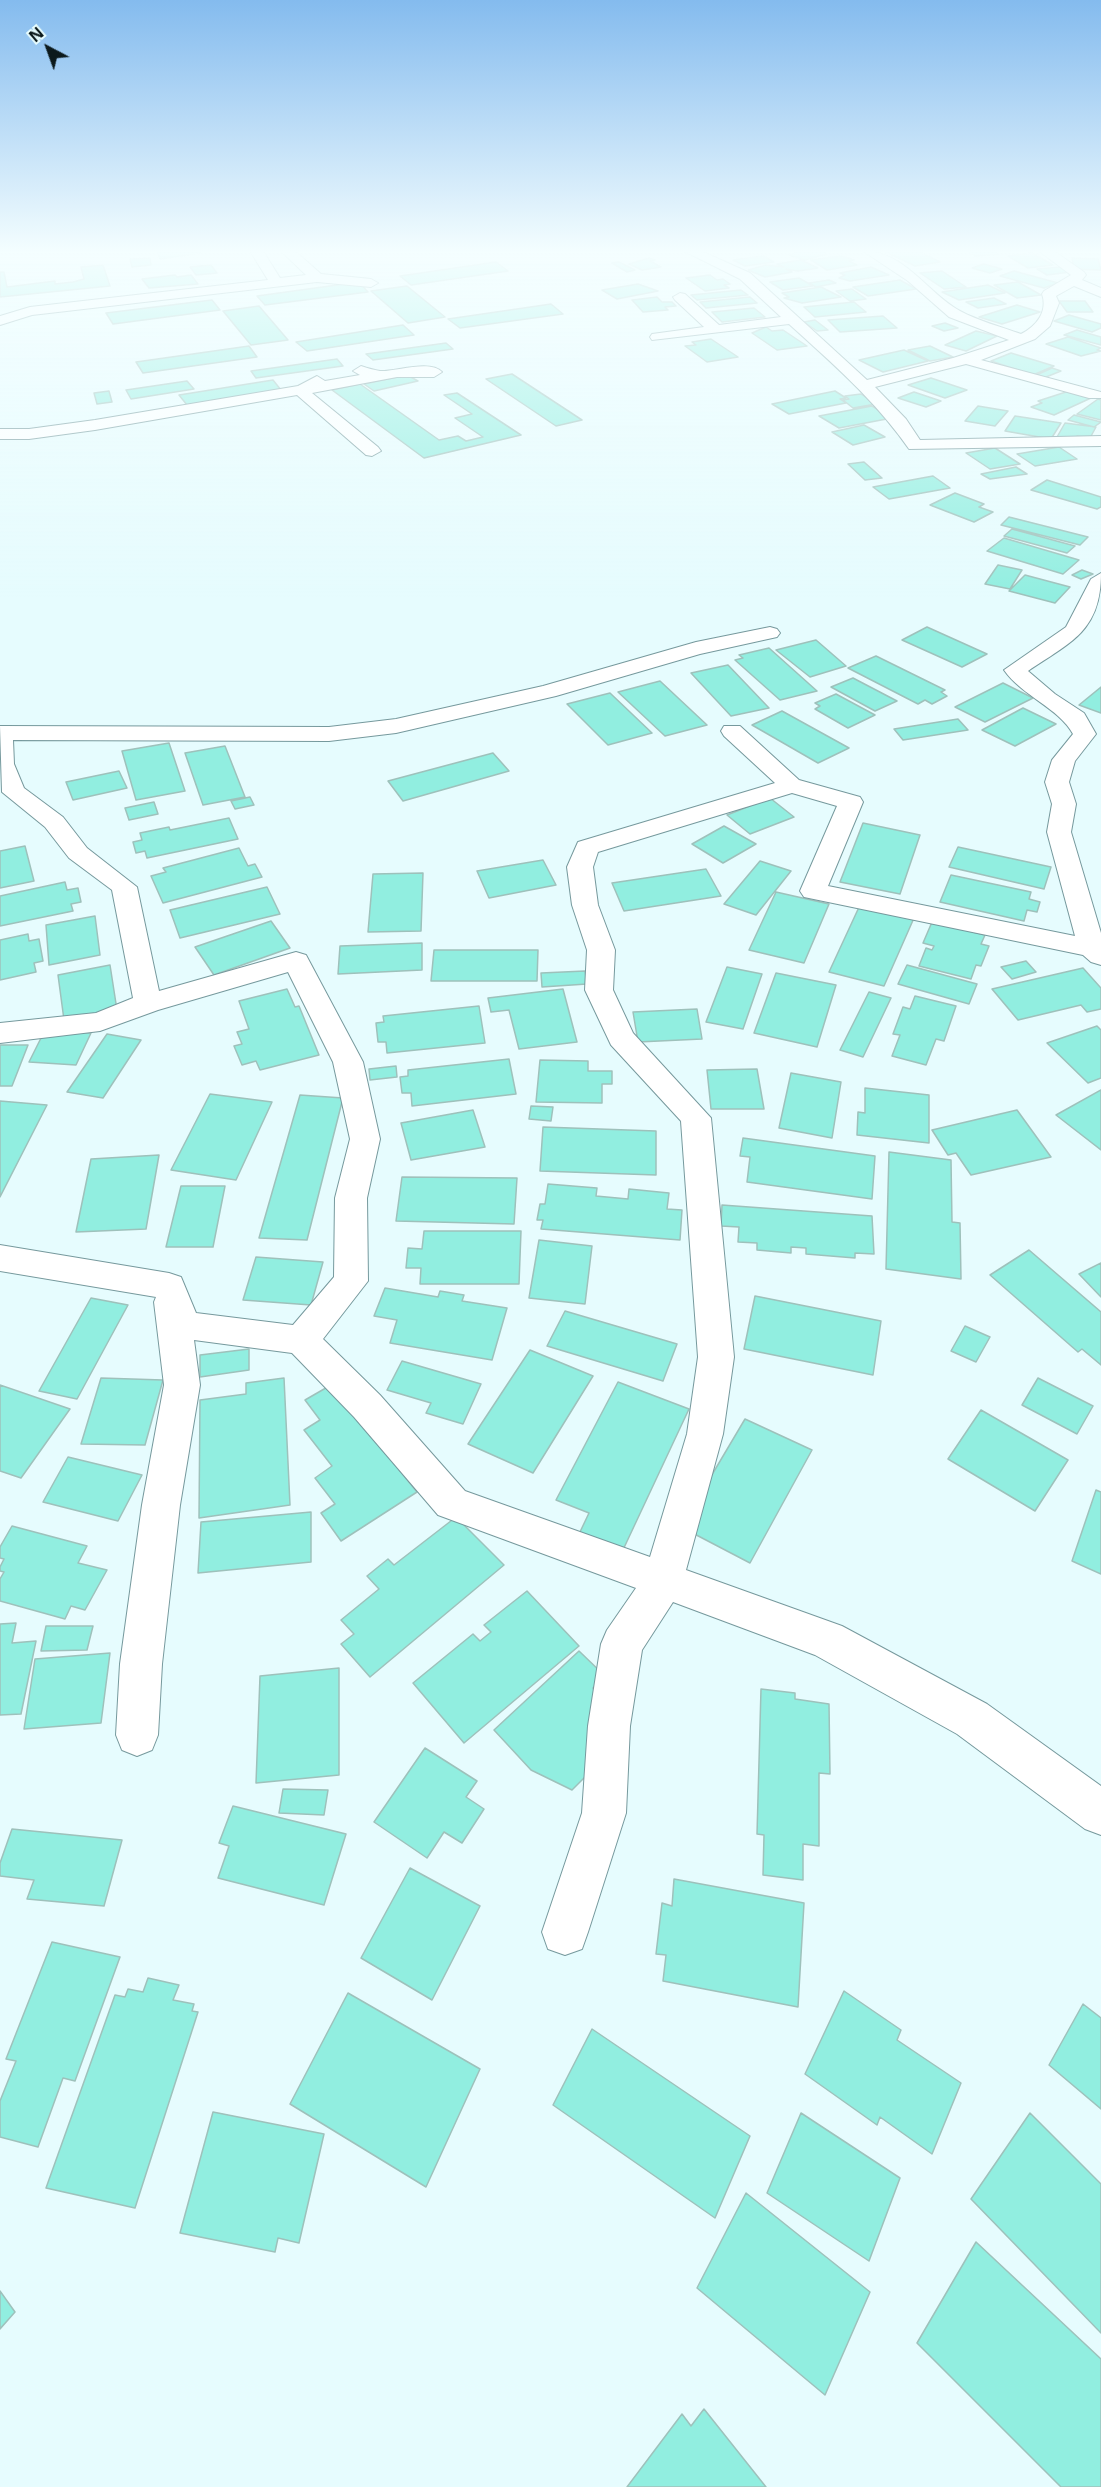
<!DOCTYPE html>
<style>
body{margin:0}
#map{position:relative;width:1101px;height:2487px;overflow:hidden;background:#e6fcfe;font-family:"Open Sans",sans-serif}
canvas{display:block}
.north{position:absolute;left:18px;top:18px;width:60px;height:60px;-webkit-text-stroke:4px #e6fcfe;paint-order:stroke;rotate:319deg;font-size:16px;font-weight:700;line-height:24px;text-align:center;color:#0c1a1c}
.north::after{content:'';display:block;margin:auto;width:21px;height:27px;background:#0c1a1c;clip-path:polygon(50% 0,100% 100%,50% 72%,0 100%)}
</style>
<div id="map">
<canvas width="1101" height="2487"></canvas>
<div class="north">N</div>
</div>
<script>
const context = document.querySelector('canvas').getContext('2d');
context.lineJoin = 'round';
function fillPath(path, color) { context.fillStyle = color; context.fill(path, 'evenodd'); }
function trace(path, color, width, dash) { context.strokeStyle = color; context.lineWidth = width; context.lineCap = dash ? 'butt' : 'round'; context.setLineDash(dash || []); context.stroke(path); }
const building = new Path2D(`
 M157,251H199L200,253L160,259Z
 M802,251H819L827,254L805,260L789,255Z
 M918,251L940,262L915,266L886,252Z
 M968,251H994L998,254L975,256Z
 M1032,253L1053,265L1028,268L1008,256Z
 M763,256L774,262L745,266L733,260Z
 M841,256L854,260L849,261L857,265L827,270L811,260Z
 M150,258L151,265L132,267L130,259Z
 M649,258L655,260L650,261L661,267L642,270L629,264Z
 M1072,258L1098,259L1101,270L1074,269Z
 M801,260L818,268L798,271L786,269L792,272L765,277L748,270L766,265L784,267L777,264Z
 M496,262L508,271L411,285L400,276Z
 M619,262L635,270L627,272L612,263Z
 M984,264L1002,269L990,273L972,268Z
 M103,265L110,286L0,297V272H4L7,287L55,281V284L73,282L84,279L81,267Z
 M211,265L217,273L196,275L190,267Z
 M871,267L889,275L850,281L839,278L845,275L840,273Z
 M1060,267L1070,272L1047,275L1037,269Z
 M942,271L966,287L944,289L920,273Z
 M1014,271L1058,283L1044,288L1000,276Z
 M175,275L177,277L191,275L198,284L149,288L142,279Z
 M710,275L717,280L723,279L730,284L724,285L729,288L705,291L686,278Z
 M799,278L813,286L783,290L770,282Z
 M829,280L836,283L816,287L809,283Z
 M900,280L916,289L868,296L853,287Z
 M359,282L368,292L265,305L257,296Z
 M1018,282L1041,295L1017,298L994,285Z
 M638,284L658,291L617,299L602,290Z
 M988,285L1005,293L959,300L942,292Z
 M407,286L445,317L408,323L371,291Z
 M821,287L841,297L802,303L784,298L789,297L782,293Z
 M852,289L866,299L850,301L836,291Z
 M741,290L748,295L697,300L691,295Z
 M657,297L662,302H672L676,306L665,307L668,310L643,312L632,300Z
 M750,297L757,303L706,308L700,302Z
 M994,298L1006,304L978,308L966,302Z
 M212,300L220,310L113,324L106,313Z
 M1059,301H1085L1093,312H1067Z
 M854,302L866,312L815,317L804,307Z
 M551,304L563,314L460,328L448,319Z
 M1017,305L1040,312L1002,324L979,317Z
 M259,306L288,340L251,345L223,311Z
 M754,308L765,317L722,322L712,312Z
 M1069,315L1101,324V328L1092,332L1054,321Z
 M883,316L897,328L840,332L828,320Z
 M815,320L828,330L817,331L804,322Z
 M945,323L958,328L944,331L932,326Z
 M403,325L414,335L307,351L296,342Z
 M766,327L772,331L783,330L807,346L777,350L752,333Z
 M1077,330L1101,337V345L1064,335Z
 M976,331L997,336L966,351L945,345Z
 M1068,337L1101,348L1097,350L1101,351L1081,356L1046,344Z
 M711,339L738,357L707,362L685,346L696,345L692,342Z
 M446,343L453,349L373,360L366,354Z
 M249,346L257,357L143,373L136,362Z
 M930,346L953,357L930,361L908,350Z
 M904,350L928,361L883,372L859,360Z
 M1011,353L1054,366L1033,375L991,361Z
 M337,359L343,366L256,378L251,371Z
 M1052,368L1061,371L1041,379L1032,377Z
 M512,374L582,420L556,426L486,379Z
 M407,375L418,381L374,391L364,384Z
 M931,378L967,390L945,398L908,385Z
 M273,380L281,390L187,405L179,395Z
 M187,381L194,389L131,399L126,390Z
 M360,384L439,440L458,436L466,441L483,437L455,418L472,414L444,395L457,393L521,435L424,458L332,390Z
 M109,391L112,402L97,404L94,393Z
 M835,391L846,398L840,399L846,403L789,414L772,404Z
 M1069,391L1091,398L1054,415L1031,407L1042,403L1038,401Z
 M914,392L941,401L926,407L898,398Z
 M861,394L876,404L853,408L843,400L849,399L845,396Z
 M1098,399L1101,400V420L1077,414Z
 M872,406L892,418L839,428L819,416Z
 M978,406L1008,411L995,426L965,421Z
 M1074,415L1101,422L1094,427L1068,420Z
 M1015,416L1061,423L1051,439L1005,431Z
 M1065,423L1096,427L1090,438L1077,436L1075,440L1057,437Z
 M864,425L885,437L853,445L832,432Z
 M1059,447L1077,459L1035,466L1017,454Z
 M995,448L1020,464L990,469L966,453Z
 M864,462L882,478L865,480L848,464Z
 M1016,467L1027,474L990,479L981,474Z
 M933,476L950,488L889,499L873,487Z
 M1047,480L1101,497V507L1097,509L1031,490Z
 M955,493L984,504L979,507L993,512L974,522L930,505Z
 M1009,517L1088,537L1080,545L1001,525Z
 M1012,529L1075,546L1067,553L1004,536Z
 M1004,538L1079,560L1063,574L987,551Z
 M998,565L1022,570L1010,589L985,584Z
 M1082,570L1093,574L1081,579L1072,575Z
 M1025,575L1070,587L1055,603L1009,591Z
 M927,627L987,654L962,667L902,640Z
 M816,640L846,666L810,677L776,650Z
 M769,648L817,691L780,700L735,660L743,658L739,655Z
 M876,656L945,690L941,692L947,696L932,704L925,700L918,704L848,668Z
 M728,665L769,708L731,716L691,673Z
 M853,678L897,701L875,711L831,687Z
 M660,681L707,725L665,736L618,692Z
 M1003,683L1033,698L985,722L955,707Z
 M1101,687V713L1079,705Z
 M610,693L652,733L608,745L567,704Z
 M836,694L875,715L848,728L815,709L820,706L815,703Z
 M1023,708L1056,724L1015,746L982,730Z
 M782,711L849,748L818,763L752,725Z
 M958,719L968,730L903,740L894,729Z
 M169,743L185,791L136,800L122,751Z
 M225,746L245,797L203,805L185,753Z
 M493,753L509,771L403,801L388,781Z
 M119,771L127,788L73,800L66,782Z
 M250,797L254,805L235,809L231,801Z
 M770,798L794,817L750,834L727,815Z
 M154,802L158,814L129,820L125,808Z
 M229,818L238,839L147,858L145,851L136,853L133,842L142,840L140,833L169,827L170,830Z
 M863,823L920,835L900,894L840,882Z
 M724,826L756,844L723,863L692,844Z
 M25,846L34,881L0,888V851Z
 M958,847L1051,867L1044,889L949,867Z
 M239,848L248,866L255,864L262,877L163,903L151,876L166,872L163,868Z
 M543,860L556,885L489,898L477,871Z
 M760,861L791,871L756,915L724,904Z
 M706,869L721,896L624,911L612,883Z
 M423,873L421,931L368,932L373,874Z
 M951,875L1031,892L1029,899L1040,902L1037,912L1027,910L1024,921L940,902Z
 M65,882L67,890L78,888L81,902L71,904L73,911L0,926V896Z
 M267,887L280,914L180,938L170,910Z
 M776,892L829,904L804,963L749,950Z
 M860,905L914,918L884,986L829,972Z
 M95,916L100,955L49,965L46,925Z
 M271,921L290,948L214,975L195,947Z
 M932,922L985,935L981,944L989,946L981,966L976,965L971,979L919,966L926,948L932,950L934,946L923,943Z
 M28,934L29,941L39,939L43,961L34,963L36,972L0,980V940Z
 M422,943V970L338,974L340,946Z
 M434,950H538L537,981H431Z
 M1026,961L1036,972L1012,979L1001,967Z
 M110,965L117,1010L64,1020L58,975Z
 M907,965L977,984L969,1004L898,984Z
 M727,967L762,974L743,1029L706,1022Z
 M1083,968L1101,988V1009L1087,1012L1081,1005L1018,1020L992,989Z
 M585,971L587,984L542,987L541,973Z
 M776,973L836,985L817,1047L754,1033Z
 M287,989L295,1007L299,1006L319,1055L260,1070L256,1061L242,1065L234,1046L242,1044L237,1032L249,1029L239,1001Z
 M563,989L577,1042L519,1049L509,1010L491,1012L488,998Z
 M869,992L891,998L863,1057L840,1050Z
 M915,996L956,1006L944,1041L936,1039L926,1065L892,1056L900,1035L893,1034L903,1007L910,1009Z
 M479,1006L485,1043L387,1053L386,1042H378L376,1023L384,1022L383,1016Z
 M697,1009L702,1039L638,1042L633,1012Z
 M1097,1026L1101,1030V1078L1088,1083L1047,1043Z
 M45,1030L91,1033L76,1065L29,1062Z
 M107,1034L141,1040L103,1098L67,1092Z
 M0,1045H28L12,1086H0Z
 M509,1059L516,1094L412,1106L411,1093H402L400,1077L408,1076V1070Z
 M540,1060L588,1061V1071H612V1084H602V1103L536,1102Z
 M396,1066L397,1077L370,1080L369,1069Z
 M757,1069L764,1109H711L707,1070Z
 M791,1073L841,1082L832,1138L779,1128Z
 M865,1088L929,1095V1143L857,1135L858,1112L865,1113Z
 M1101,1090V1150L1056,1115Z
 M210,1094L272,1102L236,1180L171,1170Z
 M300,1095L343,1098L307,1240L259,1238Z
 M0,1101L47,1105L0,1197Z
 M531,1106L553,1107L551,1121L529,1119Z
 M473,1110L485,1147L411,1160L401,1123Z
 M1017,1110L1051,1157L971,1175L956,1153L948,1155L932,1130Z
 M543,1127L656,1131V1175L540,1171Z
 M743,1138L875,1156L872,1199L747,1182L750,1157L740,1156Z
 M889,1152L951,1160L952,1222L960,1223L961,1279L886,1269Z
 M159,1155L146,1229L76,1232L91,1159Z
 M402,1177L517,1178L514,1224L396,1221Z
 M548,1184L597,1188L596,1196L628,1199L629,1189L669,1193L667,1209L682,1210L680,1240L541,1229L543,1220H537L540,1204H545Z
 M181,1186H225L213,1247H166Z
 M722,1205L872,1216L874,1254L855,1253V1258L806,1254V1248L791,1247V1253L757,1250V1243L738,1242L739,1227L721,1226Z
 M424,1231H521L519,1284H420L421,1268H406L408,1248L422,1249Z
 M539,1240L592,1246L585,1304L529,1298Z
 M1029,1250L1101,1312V1365L1082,1349L1078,1352L990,1275Z
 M256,1257L323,1262L311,1305L243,1300Z
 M1101,1263V1297L1079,1274Z
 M385,1288L438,1297L440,1291L464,1295L462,1301L507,1308L492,1360L390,1343L397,1320L374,1316Z
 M755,1296L881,1321L873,1375L744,1349Z
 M91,1298L128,1305L77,1399L39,1391Z
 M565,1311L677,1344L663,1381L547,1346Z
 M965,1326L990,1337L976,1362L951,1351Z
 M249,1349V1370L200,1377V1355Z
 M530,1350L593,1376L533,1473L468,1444Z
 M402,1361L481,1384L463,1424L426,1413L431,1403L387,1390Z
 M101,1378L163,1380L145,1445L81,1444Z
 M284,1378L290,1505L199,1518L200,1400L246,1394V1383Z
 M1038,1378L1093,1406L1077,1434L1022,1405Z
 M618,1382L689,1409L622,1552L579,1534L589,1513L556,1500Z
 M0,1385L70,1409L21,1478L0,1471Z
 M331,1385L417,1492L341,1541L321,1513L335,1504L315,1478L332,1466L304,1430L320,1420L305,1400Z
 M981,1410L1068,1460L1035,1511L948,1459Z
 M745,1419L812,1450L750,1563L681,1527Z
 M68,1457L142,1475L118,1521L43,1502Z
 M1096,1490L1101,1492V1574L1072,1561Z
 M311,1512V1562L198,1573L201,1522Z
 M456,1517L504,1565L370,1677L341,1644L354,1634L341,1620L379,1589L367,1576L388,1559L394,1565Z
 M12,1526L87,1546L78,1563L107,1570L85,1610L71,1606L65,1619L0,1601V1579L4,1572L0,1571V1567L4,1559L0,1558V1547Z
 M527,1591L579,1646L464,1743L413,1683L473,1634L480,1641L491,1632L484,1625Z
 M16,1623L12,1643L36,1641L21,1714L0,1715V1624Z
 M46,1626H93L87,1650L41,1651Z
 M579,1651L605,1676L593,1688L605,1715L602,1760L572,1790L531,1770L494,1730Z
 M110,1653L101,1723L24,1729L35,1659Z
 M339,1668V1775L256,1783L260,1676Z
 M761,1689L795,1693V1699L829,1704L830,1774L819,1773V1846L803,1844V1880L763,1875L764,1835L757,1834Z
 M425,1748L477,1781L466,1797L484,1809L462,1843L444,1832L427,1858L374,1822Z
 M283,1789L328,1790L324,1815L279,1813Z
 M233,1806L346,1834L324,1905L218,1878L229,1846L219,1843Z
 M12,1829L122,1840L104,1906L27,1899L34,1880L0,1876V1863Z
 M410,1868L480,1906L432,2000L361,1958Z
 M674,1879L804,1903L798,2007L663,1981L666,1955L656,1954L662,1903L672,1906Z
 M52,1942L120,1957L75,2081L63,2078L38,2147L0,2137V2101L16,2061L6,2059Z
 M148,1978L179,1985L173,2000L194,2004L192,2011L198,2012L135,2208L46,2188L115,1995L125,1997L128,1989L143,1992Z
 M844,1991L901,2030L897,2040L961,2083L932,2154L880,2117L877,2125L805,2074Z
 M348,1993L480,2069L426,2187L290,2104Z
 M1083,2004L1101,2018V2109L1049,2065Z
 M592,2029L750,2136L715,2218L553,2105Z
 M213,2112L324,2134L299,2243L278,2238L275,2252L180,2233Z
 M801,2113L900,2178L869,2261L767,2193Z
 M1030,2113L1101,2184V2333L971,2199Z
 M746,2193L870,2292L825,2395L697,2288Z
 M976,2242L1101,2359V2487H1061L917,2343Z
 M0,2291L15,2312L0,2329Z
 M704,2409L766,2487H627L682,2414L691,2426Z`);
fillPath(building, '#91eee0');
trace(building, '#9ec1bb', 1.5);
const minor = new Path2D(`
 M250,251H263L280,278L306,275L281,251H295L321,274L371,279L378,283L371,287L317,282L32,315L0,325V316L30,307L268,280Z
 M684,251H701L750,273L867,380L953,358L1009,340L949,317L908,281L863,251C905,251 927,293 960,311C978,321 1002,327 1021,334C1037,326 1048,311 1042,294L1044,291L1071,275L1039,251H1054L1084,272L1086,275L1082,280L1101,288V297L1074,286L1056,296L1059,303L1050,326L1035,339L981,360L1101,392V398H1089L966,364L875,387L906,419L920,440L1101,436V446L909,449C876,401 832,363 789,324L652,340L650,337L652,334L704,327L675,300L673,297L680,293L685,294L719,325L781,317L740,279Z
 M361,366C367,368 374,370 380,371C395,372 430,359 442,372L434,377H397L312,393L378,447L381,451L372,456L366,455L297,395L95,430L29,439H0V429H29L95,420L298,386L317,376L325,381L360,375L353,371Z
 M1101,573C1101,631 1071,642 1028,671L1055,694L1084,713L1096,734L1075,761L1069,782L1076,804L1071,832L1101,933V965L1091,962L1083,955L804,897L800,891L837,806L792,793L598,852L593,867L598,905L615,950L613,990L633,1033L711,1118L734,1357L723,1434L686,1570L842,1626L987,1704L1101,1786V1835L1085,1829L957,1734L815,1655L673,1602L642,1650L630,1726L626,1813L588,1932L582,1949L565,1955L548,1949L542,1932L582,1813L588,1726L601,1644L607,1630L636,1588L438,1515L354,1417L292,1353L194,1340L200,1385L180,1505L162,1664L158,1735L152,1750L137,1756L122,1750L116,1735L120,1664L142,1505L164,1385L154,1302L156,1297L0,1271V1245L169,1273L181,1277L196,1313L293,1325L334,1277L335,1198L350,1139L333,1062L288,972L158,1010L100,1031L0,1043V1023L96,1013L133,998L112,890L69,858L45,827L2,792L0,726L329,727L396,719L543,686L696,642L770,627L777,629L780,633L777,637L700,654L556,696L396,733L329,741L13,740L14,764L24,788L63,817L87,848L137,887L159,991L296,952L306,955L363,1062L380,1139L367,1198L368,1281L323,1339L380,1395L465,1491L650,1557L687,1434L698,1357L681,1121L611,1045L585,990L587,950L572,905L567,867L578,842L775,783L724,736L721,731L724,726H740L799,780L860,797L863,802L828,886L1075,936L1047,832L1052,804L1045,782L1052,760L1073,734C1059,708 1022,696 1004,670L1066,627L1091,579Z`);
trace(minor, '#76999d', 2);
fillPath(minor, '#fff');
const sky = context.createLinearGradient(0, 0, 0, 599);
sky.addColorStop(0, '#84bbee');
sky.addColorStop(0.42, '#f4feff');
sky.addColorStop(1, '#f4feff00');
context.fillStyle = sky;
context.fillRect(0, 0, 1101, 599);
</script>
